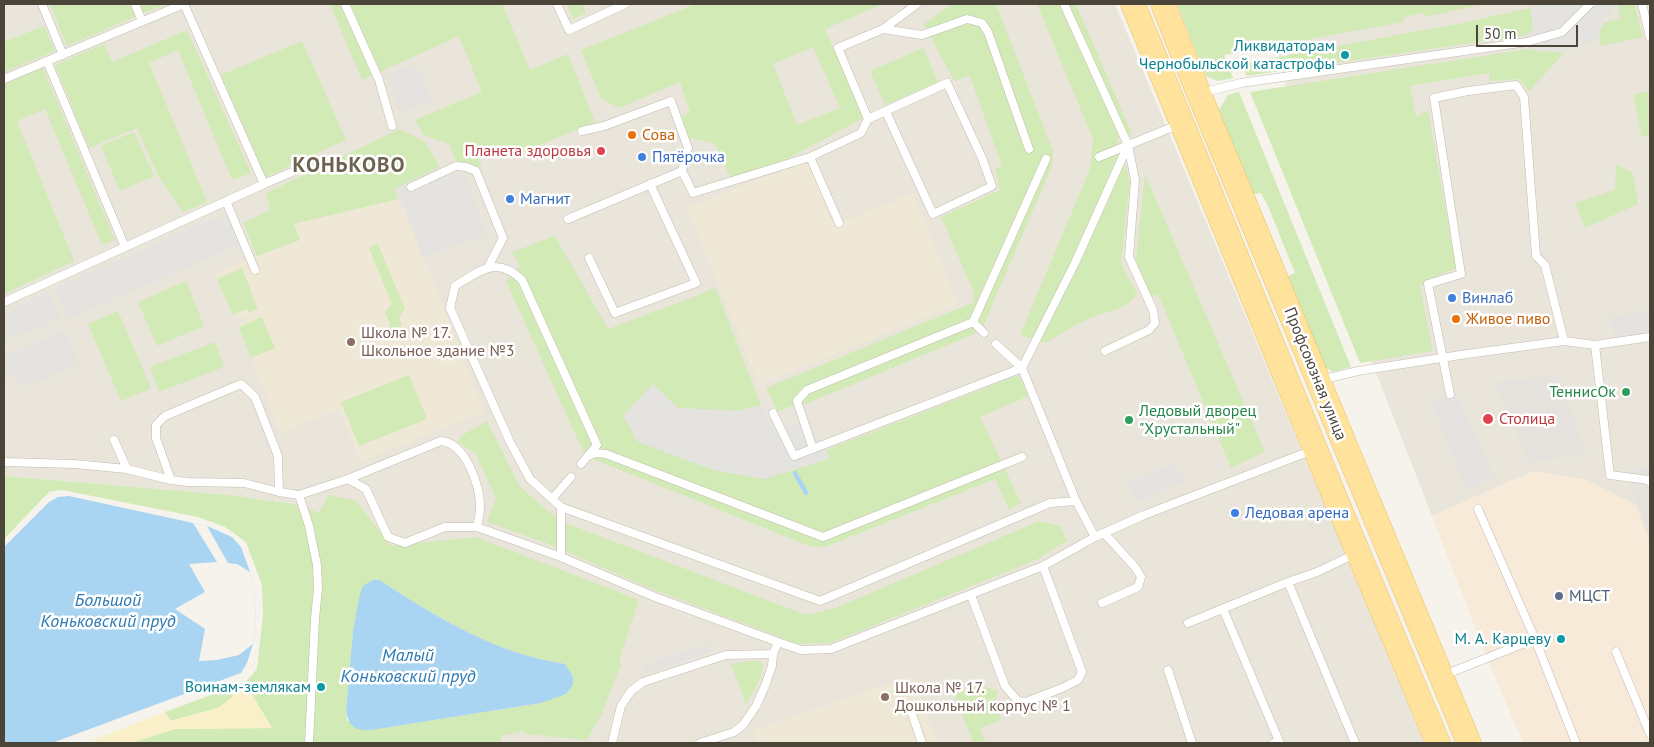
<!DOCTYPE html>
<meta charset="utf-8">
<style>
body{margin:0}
#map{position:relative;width:1654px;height:747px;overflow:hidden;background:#f6f3ec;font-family:"PT Sans",sans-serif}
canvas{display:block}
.frame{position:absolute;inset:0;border:5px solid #4b4439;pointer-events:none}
.scale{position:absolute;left:1476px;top:25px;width:102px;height:22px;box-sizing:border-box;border:2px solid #4b4439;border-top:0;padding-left:6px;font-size:15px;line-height:18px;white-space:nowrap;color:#4b4439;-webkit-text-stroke:4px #fff;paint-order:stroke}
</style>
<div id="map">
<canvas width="1654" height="747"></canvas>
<div class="frame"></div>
<div class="scale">50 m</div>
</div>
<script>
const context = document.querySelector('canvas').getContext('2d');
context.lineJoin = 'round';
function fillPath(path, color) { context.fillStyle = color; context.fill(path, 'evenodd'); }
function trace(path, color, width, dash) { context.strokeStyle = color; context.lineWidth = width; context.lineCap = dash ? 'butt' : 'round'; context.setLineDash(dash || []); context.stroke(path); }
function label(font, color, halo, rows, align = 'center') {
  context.font = font + ' "PT Sans",sans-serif'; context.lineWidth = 5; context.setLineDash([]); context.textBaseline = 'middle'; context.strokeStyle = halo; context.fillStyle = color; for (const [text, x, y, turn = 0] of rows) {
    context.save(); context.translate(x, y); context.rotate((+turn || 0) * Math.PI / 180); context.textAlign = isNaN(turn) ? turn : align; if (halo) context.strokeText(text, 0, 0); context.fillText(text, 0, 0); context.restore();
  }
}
fillPath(new Path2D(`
 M4,4H1115L1424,743H454L504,735L601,715L386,546L302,505L228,495L4,476Z
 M1268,4H1650V544L1635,505L1586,480L1534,471L1432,516L1305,191L1298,142Z`), '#eae5da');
fillPath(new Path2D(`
 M1534,471L1586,480L1636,505L1650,544V743H1523L1487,658L1432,516Z`), '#f7ead8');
fillPath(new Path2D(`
 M1560,375L1585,455L1529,462L1494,382Z
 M1650,468V537L1625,471Z`), '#e6e2dd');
fillPath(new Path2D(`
 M807,161L835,225L913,193L958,304L759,385L687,208Z
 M398,199L406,213L484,412L360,461L340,409L280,432L238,324L248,319L246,315L235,319L214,273L299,240L294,224Z
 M913,675L937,743H757L753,731Z`), '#efe8d6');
fillPath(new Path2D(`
 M50,4H165L67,46Z
 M330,4H502L530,70L568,54L595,122L506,159L502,149L478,159L482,167L478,168L456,160L449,144L423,135L415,120L482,92L459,36L362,80Z
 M567,4H582L586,13L573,19Z
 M696,4H883L825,29L864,118L779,163L731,179L715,144L687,137L680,117L690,112L680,82L619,108L601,98L581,50ZM813,47L840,108L797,125L773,64Z
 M952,4H996L1053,151L1052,166L984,324L974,334L808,403L788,407L778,412L766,388L974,302L973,290L941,217L1000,190L995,168L1002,166L970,76L954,81L924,24Z
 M1037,4H1076L1132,134L1117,139L1130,181L1121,263L1137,294C1123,312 1111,310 1093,317C1077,323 1061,334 1045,343L1020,335L1090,169L1093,139Z
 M1177,4H1483L1425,17L1423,13L1404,17L1403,22L1224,55L1233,78L1218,81L1206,76Z
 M1618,4H1634L1643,37L1601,46L1599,32L1605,22L1620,19Z
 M1531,8L1533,31L1526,35L1247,76L1241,64L1462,23Z
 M44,26L55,51L4,72V42Z
 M187,30L251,173L232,180L178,50L149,63L207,202L183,212L158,176L137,128L89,148L55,65L104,44L112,62Z
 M302,41L346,140L266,177L221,75Z
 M923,48L938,82L885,105L870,71Z
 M1528,49L1537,51L1565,52L1529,91L1519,79L1490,81L1489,73L1410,86L1416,117L1428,110L1456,268L1430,279L1420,287L1433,351L1360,363L1250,92Z
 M43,68L115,240L102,245L45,109L17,121L74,261L4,294V84Z
 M1650,91V135L1642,137L1633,95Z
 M1239,92L1351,367L1333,372L1325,367L1288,276L1295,273L1268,206L1261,193L1254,194L1219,110L1228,95Z
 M400,129L425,142L440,167L394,189L398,199L294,224L300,240L257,256L243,223L270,210L266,193Z
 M134,132L154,176L120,191L101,146Z
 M1616,164L1633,173L1638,204L1585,228L1575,203L1615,190Z
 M1145,174L1265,452L1231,468L1158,294L1151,296L1136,260Z
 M555,236L608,329L699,295L715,287L761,405L737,411L678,408L623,417L639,442L714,470L764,479L829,459L826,450L1019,375L1028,396L980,417L1021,503L1009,509L995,479L825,547L809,546L593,459L581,447L506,281L520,266L512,252Z
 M378,244L405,309L399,317L401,324L400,335L395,337L385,312L392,304L369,248Z
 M242,268L258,309L249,313L247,309L233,315L217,279Z
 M186,281L204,326L157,346L138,302Z
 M118,311L151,388L121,401L88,324Z
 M262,317L275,348L251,358L239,327Z
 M215,342L224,367L159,392L150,367Z
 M409,375L427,419L359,446L341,402Z
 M487,421L520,487L549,512L568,524L806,615L835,608L1040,521L1060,526L1067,541L1038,559L831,643L799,644L652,589L544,542L487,522L496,498L475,453L458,442L461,436Z
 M4,476L228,495L302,505L319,513L328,495L356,501L391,546L476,537L639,600L620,658L621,665L601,715L587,740L526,734L524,731L501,736V743H131L175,729L272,728L245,683L257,669L263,615L262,585L246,542L225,527L198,517L62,490L49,492L4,539ZM373,580L380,581L387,585C443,621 498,654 565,664L573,677V685L541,703L390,727L347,721L346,710L353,631Z
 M757,660L762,662C766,675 752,693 746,704L731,664Z
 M979,685L998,691L994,704L1001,720L980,728L985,741L974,743L954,695Z
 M230,688L233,697L218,708L170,721L165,712Z`), '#d2eab5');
fillPath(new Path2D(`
 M245,683L272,728L175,729L131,743H98L92,740L165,712L171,721L218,708L233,697L230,688Z`), '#f9efc9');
fillPath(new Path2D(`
 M1531,4H1616L1598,31L1599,39L1565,52L1537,51L1528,49L1526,35L1533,31Z
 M416,63L432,100L401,113L386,77Z
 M440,167L444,176L464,173L487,234L423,258L406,213L394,189Z
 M228,213L241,244L67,319L54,288Z
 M49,292L60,319L4,342V314Z
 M1650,311V337L1616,343L1610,316Z
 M65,330L79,363L27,387L18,384L12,375L4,378V356Z
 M653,384L678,408L737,411L761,405L775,431L809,420L829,458L764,479L714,470L638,442L623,416Z
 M1455,391L1494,476L1467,490L1431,402Z
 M1176,463L1184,482L1136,502L1129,482Z
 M708,643L713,652L643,674L645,664Z`), '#e5e3e0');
fillPath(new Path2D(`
 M69,496L207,526L232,537L241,547L250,572L254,591L256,619L253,644L247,663L241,673L52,743H4V547L49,502L58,497Z
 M373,580H380L387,585C443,621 498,654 565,664L573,677V685L566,694L541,703L390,727C370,730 349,737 346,710L353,631L360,594L363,586Z`), '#a9d4f2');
fillPath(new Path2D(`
 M193,523L207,526L228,563L237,564L250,572L254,591L256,619L253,644L239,655L217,660L199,661L205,629L175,609L205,592L189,564L217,562Z`), '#f6f3ec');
trace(new Path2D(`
 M795,473L806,493`), '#a9d4f2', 4.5);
const service = new Path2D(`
 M42,4L63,55
 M135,4L142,21
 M345,4L379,80L392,126
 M557,4L569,30L625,4
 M1064,4L1128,145L1135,180L1129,257L1153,310L1155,323L1149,330L1105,351
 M1642,4L1650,37
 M883,29L922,35L967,19L982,23L988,32L1029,149
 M47,61L125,247
 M4,79L184,4
 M1201,93L1241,83L1527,42L1562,32L1590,4
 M868,119L947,83L982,158L992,186L933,214L886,112
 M582,131L604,126L671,101L688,148L682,171
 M810,157L839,223
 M1099,157L1180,124
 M264,184L290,173
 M411,187L456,166L466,167L476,171L503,238L488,267
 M226,201L255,270
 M568,219L682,171L693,193L810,157L861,133L868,119L838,48L883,29L917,4
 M589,258L615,313L696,283L650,184
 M4,302L264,184L184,4
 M973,322L984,333
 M1595,345L1610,475L1649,480L1650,482
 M1320,380L1358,371L1467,354L1564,341L1595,345L1650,337
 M1450,394L1428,284L1461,274L1434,98L1468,91L1516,85L1524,97L1536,256L1545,265L1564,341
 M773,413L794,456L1022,368L996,344
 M114,440L127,469
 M813,449L797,401L807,390L973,322L1046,159
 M588,456L595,453L606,454L823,537L1022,457
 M4,462L74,464L127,469L171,480L188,482L244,483L279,492L299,495L348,479L366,489L388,537L405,543L445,527H477L561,557
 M348,479L441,441C466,443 480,486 480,507C480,514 478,521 477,527
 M171,480L156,438V425L165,416L241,384L255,397L278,456L279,492
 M299,495L309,526L317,565L318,588L315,619L309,743
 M552,499L571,477
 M1076,501L1050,503L820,601L561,507V557L655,597L778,642L801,650L831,649L1043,566L1095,537L1144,515L1313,450
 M561,507L530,479L510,442L450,308L455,286C480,271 496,255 522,280L597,445L581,464
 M1478,509L1535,639
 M1095,537L1076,501L1022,368L1075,263L1128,145
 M1288,582L1355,743
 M971,595L1005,686L1018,701L1026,702L1062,688L1078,680L1082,672L1043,566
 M1102,603L1138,587L1141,577L1135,567L1104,533
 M1223,609L1279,741L1274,743
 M1188,623L1288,582L1317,572L1355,554
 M1616,652L1650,734
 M1168,670L1192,743
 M1444,675L1535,639L1576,743
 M910,708L922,743
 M612,743L621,706L631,691L643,682L726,655L773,654
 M700,743L734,732L743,725L756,706L765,686L772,666L773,654L778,642`);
const primary = new Path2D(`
 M1133,4L1336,500L1438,743
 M1163,4L1199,94L1469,743`);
trace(service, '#c2bbae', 9);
trace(primary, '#e6c16a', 25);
trace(service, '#fff', 8);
trace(primary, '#ffe39c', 24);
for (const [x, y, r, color] of [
 [1345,55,5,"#0f9aa8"],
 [632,135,5,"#e8710a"],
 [601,151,5,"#e0444e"],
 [642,157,5,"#3f7fe0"],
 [510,199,5,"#3f7fe0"],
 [1452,298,5,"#3f7fe0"],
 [1456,319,5,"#e8710a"],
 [351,342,5,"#8d6e63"],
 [1626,392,5,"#2e9e5b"],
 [1488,419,6,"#e0444e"],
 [1129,420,5,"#2e9e5b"],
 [1235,513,5,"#3f7fe0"],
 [1559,596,5,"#5c6f8a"],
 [1561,639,5,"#0f9aa8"],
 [321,687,5,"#0f9aa8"],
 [885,697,5,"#8d6e63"]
]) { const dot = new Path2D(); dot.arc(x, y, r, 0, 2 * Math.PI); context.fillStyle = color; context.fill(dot); trace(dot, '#fff', 2); }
label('16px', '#0d838f', '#fff', [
 ["Ликвидаторам",1335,46],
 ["Чернобыльской катастрофы",1335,64],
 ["М. А. Карцеву",1551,639],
 ["Воинам-землякам",311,687]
], 'right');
label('16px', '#c56008', '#fff', [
 ["Сова",642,135],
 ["Живое пиво",1466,319]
], 'left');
label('16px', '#be3a42', '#fff', [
 ["Планета здоровья",591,151],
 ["Столица",1499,419,"left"]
], 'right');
label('16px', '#366cbe', '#fff', [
 ["Пятёрочка",652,157],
 ["Магнит",520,199],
 ["Винлаб",1462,298],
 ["Ледовая арена",1245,513]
], 'left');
label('16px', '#785e54', '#fff', [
 ["Школа № 17.",361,333],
 ["Школьное здание №3",361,351],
 ["Школа № 17.",895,688],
 ["Дошкольный корпус № 1",895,706]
], 'left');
label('16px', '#4b4439', '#fff', [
 ["Профсоюзная улица",1315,374,68]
]);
label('16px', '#27864d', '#fff', [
 ["ТеннисОк",1616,392],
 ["Ледовый дворец",1139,411,"left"],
 ["\"Хрустальный\"",1139,429,"left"]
], 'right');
label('16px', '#4e5e75', '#fff', [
 ["МЦСТ",1569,596]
], 'left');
label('italic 18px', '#2e7ab2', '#fff', [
 ["Большой",108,601],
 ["Коньковский пруд",108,622],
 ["Малый",408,656],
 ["Коньковский пруд",408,677]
]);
context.letterSpacing = '1px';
label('bold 21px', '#6e6250', '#fff', [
 ["КОНЬКОВО",349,166]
]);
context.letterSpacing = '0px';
</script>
